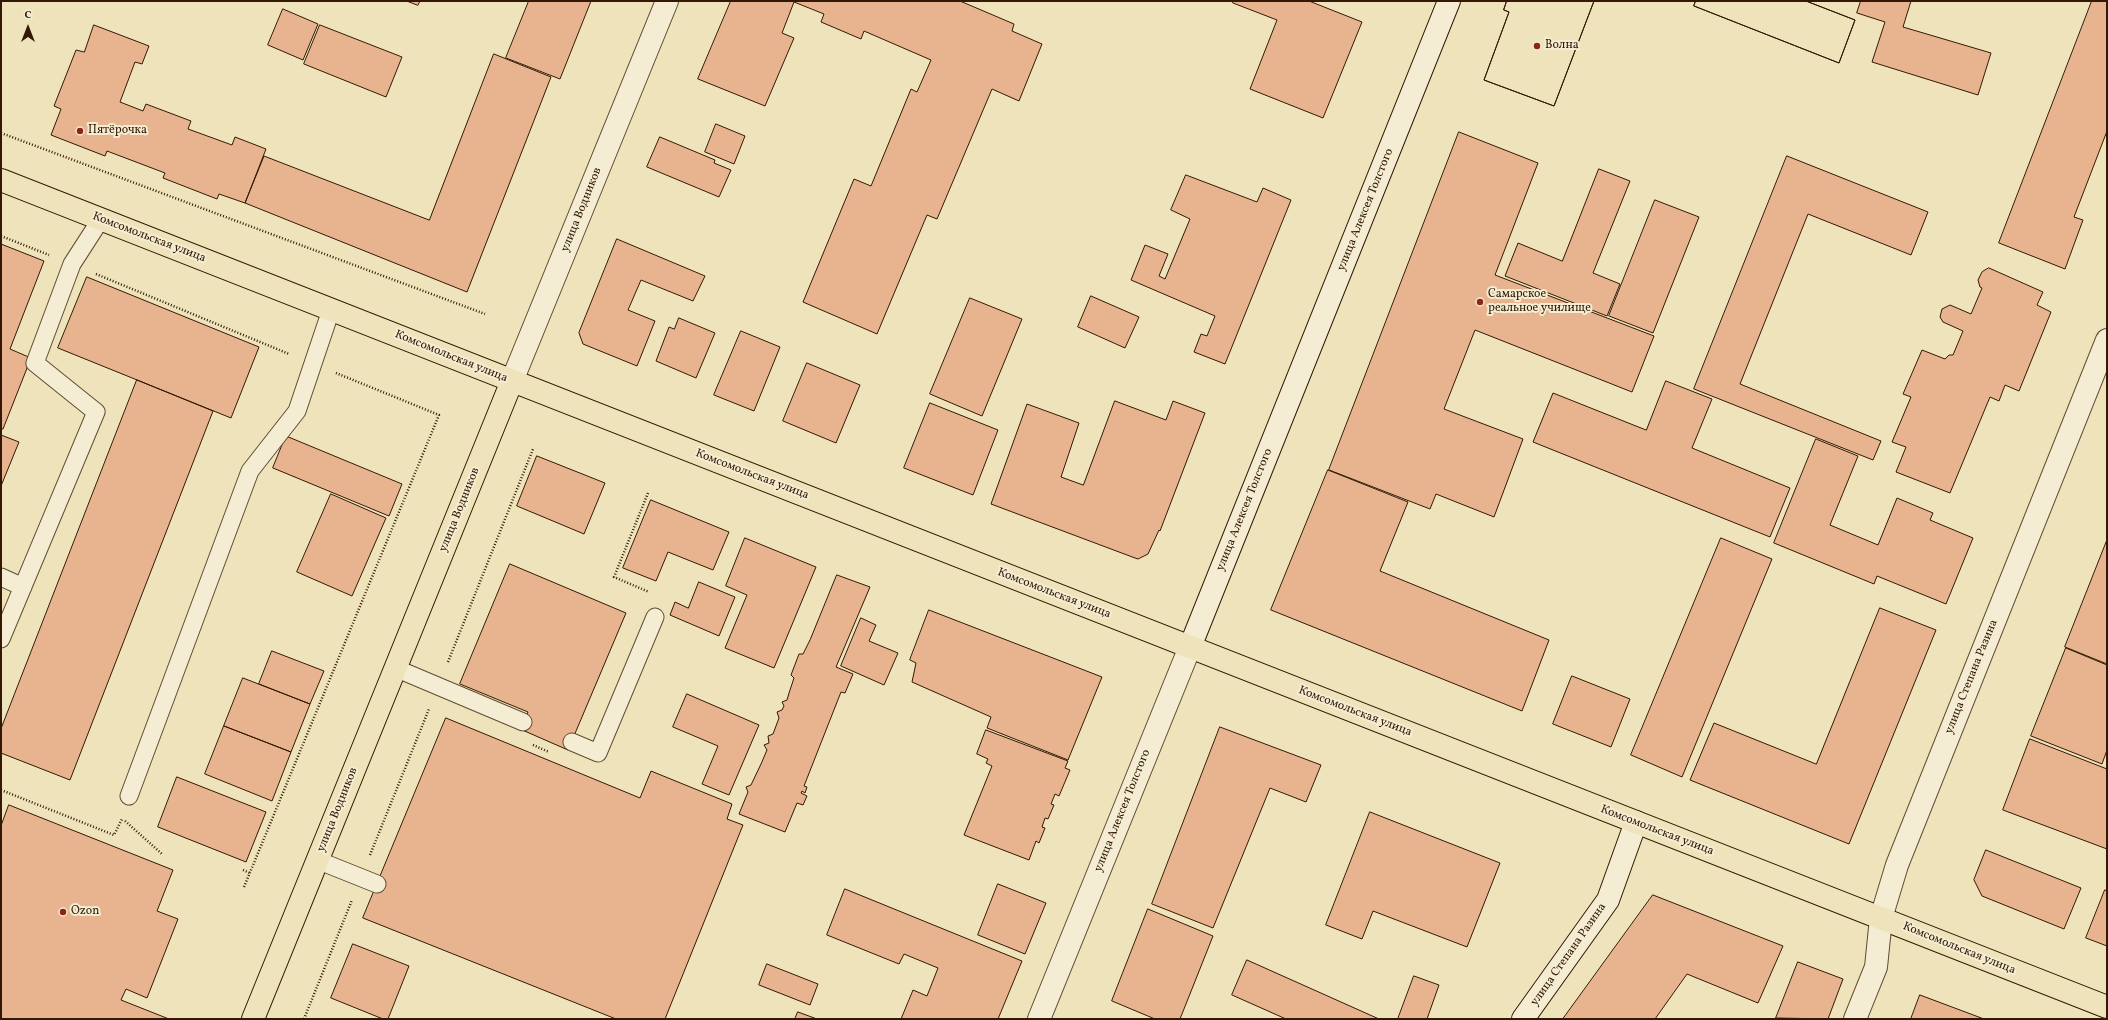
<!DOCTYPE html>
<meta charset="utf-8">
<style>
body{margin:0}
#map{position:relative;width:2108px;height:1020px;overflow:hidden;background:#eee3bb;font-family:Vollkorn,serif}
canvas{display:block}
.frame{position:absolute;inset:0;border:2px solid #331904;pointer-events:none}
.north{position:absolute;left:8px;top:8px;width:40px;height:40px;-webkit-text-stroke:3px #f4edd3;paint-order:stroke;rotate:0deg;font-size:11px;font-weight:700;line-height:16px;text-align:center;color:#331904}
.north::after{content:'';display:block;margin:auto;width:14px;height:18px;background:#331904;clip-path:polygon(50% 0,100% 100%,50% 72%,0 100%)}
</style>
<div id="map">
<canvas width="2108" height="1020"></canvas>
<div class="frame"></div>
<div class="north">С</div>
</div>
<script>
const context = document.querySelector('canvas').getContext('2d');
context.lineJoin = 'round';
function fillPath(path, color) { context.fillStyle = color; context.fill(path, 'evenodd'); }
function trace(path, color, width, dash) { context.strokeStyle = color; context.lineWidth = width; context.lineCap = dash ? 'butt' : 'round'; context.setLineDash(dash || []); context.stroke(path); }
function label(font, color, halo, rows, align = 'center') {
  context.font = font + ' Vollkorn,serif'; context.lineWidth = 4; context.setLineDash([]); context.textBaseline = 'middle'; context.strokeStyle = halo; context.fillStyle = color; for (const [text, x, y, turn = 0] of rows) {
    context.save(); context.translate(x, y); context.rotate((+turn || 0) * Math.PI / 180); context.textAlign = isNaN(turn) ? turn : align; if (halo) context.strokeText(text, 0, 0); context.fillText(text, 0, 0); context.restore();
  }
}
const building = new Path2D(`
 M407,1H420L418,5Z
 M529,1H591L560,79L506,58Z
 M731,1H960L1014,24L1012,31L1042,44L1019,101L992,89L937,219L927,215L877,334L803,302L854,179L871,186L911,89L917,92L931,60L864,31L861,39L821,22L824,14L794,2L782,33L794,38L765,106L698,79Z
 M1233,1H1309L1362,22L1323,118L1250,89L1277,20L1233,3Z
 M1507,1H1594L1554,106L1484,80L1509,12L1504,10Z
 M1507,1H1594L1554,106L1484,80L1509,12L1504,10Z
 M1696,1H1806L1855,20L1839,63L1694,6Z
 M1696,1H1806L1855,20L1839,63L1694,6Z
 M1861,1H1911L1903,27L1991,53L1978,95L1872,62L1885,22L1857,13Z
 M2092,1H2107V131L2074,217L2083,220L2065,269L1999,243Z
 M283,9L318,24L303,60L268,45Z
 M94,25L149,46L142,64L135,62L120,102L143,111L146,104L191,121L188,129L232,145L235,137L266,149L245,203L219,194L217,199L163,178L165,173L107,151L105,156L51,135L61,109L54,106L76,50L84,52Z
 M320,25L402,57L386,97L304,64Z
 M494,54L551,77L467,292L245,203L264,156L429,220Z
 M716,124L745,136L734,164L705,152Z
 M1459,132L1538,163L1495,275L1654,336L1632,392L1475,330L1444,409L1523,439L1494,517L1436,494L1430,509L1329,470Z
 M660,137L715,160L714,163L731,170L719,197L647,167Z
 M1787,156L1928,212L1911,255L1808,214L1740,384L1881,441L1873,460L1694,389Z
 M1599,169L1630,181L1593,273L1620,284L1607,316L1505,276L1518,243L1562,261Z
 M1186,175L1257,202L1263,188L1291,200L1225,364L1194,352L1201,334L1207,336L1215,316L1131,280L1145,245L1168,254L1159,276L1165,279L1190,219L1171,210Z
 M1655,200L1699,217L1653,333L1609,316Z
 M617,239L705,276L693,301L641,280L628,310L655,321L637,366L583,344L579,333Z
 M1,244L44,261L10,349L31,358L3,429H1Z
 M1989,268L2043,292L2037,305L2051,312L2019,391L2005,385L1999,401L1990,397L1950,493L1896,472L1906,447L1892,442L1911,397L1903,394L1922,350L1945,359L1949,355H1953L1963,331L1943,322L1940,317L1942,309L1950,305L1971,314L1982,288L1980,287L1978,280L1982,272Z
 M87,277L259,347L231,418L58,348Z
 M1091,296L1139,317L1125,348L1078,327Z
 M970,298L1022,319L982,416L930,394Z
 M679,318L715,333L696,378L656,361L669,327L674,329Z
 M741,331L780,347L754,411L714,395Z
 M807,363L860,385L836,443L783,421Z
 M137,380L213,411L70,780L1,753V729Z
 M1666,381L1712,399L1692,448L1790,488L1770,537L1533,442L1553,393L1646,430Z
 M1115,401L1166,420L1173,401L1205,413L1160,531L1159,530L1148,554L1138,559L1135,558L991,504L1027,404L1079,423L1061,477L1083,485Z
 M930,403L998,430L973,495L904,468Z
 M1,435L19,442L1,486Z
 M286,436L402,484L389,516L273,468Z
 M1816,439L1858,456L1830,525L1878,545L1897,498L1933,513L1930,520L1973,538L1946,604L1877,576L1874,584L1774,543Z
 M537,456L605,483L584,534L517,506Z
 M1328,470L1408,502L1380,571L1549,640L1522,711L1271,610Z
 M331,494L386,518L352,596L297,572Z
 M651,500L729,532L713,570L668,552L656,581L623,568Z
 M745,538L816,567L774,668L725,648L747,595L726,586Z
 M1721,538L1772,559L1682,777L1631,755Z
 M2107,540V664L2065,647Z
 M510,564L626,613L568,750L520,729L528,712L460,684Z
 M837,575L870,587L836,667L853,674L845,693L841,692L804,786L807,787L805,793L802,791L801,793L807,796L803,805L797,803L785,832L739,814L748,792L746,787L751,785L761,764L767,750L764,745L769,743L768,736L773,734L779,718L777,712L782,710L784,706L782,702L787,700L789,693L794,678L791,675L799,654H803L810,640Z
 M699,582L735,597L719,636L670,615L675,602L688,608Z
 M1880,608L1936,630L1849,844L1690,780L1714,723L1816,764Z
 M929,610L1102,677L1068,760L987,728L991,717L912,682L916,663L910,660Z
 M861,618L876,625L869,641L898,653L884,685L841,666Z
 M2066,648L2107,665V750L2102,764L2031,736Z
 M272,651L324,671L310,704L259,684Z
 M1572,676L1630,699L1611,747L1553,724Z
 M243,678L310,704L291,752L224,726Z
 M687,694L759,725L729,795L702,784L718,746L673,727Z
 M446,718L640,798L651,771L732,804L727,819L743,825L665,1019H616L363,918Z
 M224,726L291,752L272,801L205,774Z
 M1220,727L1321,765L1306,802L1270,788L1213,928L1152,904Z
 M986,730L1068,761L1065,768L1070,770L1059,796L1055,794L1051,804L1054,805L1048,819L1045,818L1042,827L1045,828L1039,843L1036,841L1029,860L964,835L992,766L986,763L988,759L977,754Z
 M2030,739L2107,769V849L2003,810Z
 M177,777L266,812L246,862L158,827Z
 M9,805L173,870L157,911L178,919L147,998L126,989L121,1000L169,1019H1V826Z
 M1370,812L1500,863L1467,947L1373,911L1362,939L1326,925Z
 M1986,850L2081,888L2064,929L1982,896L1974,880Z
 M998,884L1046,903L1025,954L978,935Z
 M845,889L1022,961L998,1019H901L913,990L927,996L938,968L904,954L899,964L827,935Z
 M2105,890L2107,891V946L2086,938Z
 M1653,895L1783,946L1758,1003L1687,974L1655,1019H1563Z
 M1148,909L1213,936L1180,1019H1155L1112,1001Z
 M353,944L409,966L388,1019H383L331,998Z
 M1247,960L1379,1019H1286L1232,995Z
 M1798,962L1843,979L1828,1019L1776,1018Z
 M767,964L818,984L810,1005L759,985Z
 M1414,976L1439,985L1427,1019H1398Z
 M1920,995L1984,1019H1911Z
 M798,1012L817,1019H795Z`);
fillPath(building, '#e8b38f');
trace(building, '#331904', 1);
const service = new Path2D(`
 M1,577L23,587
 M1,639L96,412L35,363L72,264L101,219
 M395,668L523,722
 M572,742L598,753L655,617
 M129,796L250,471L297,411L331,310
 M317,860L377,884`);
const minor = new Path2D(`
 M1039,1019L1190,647
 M1855,1019L1876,967L1881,918L1897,865L2107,340`);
const tertiary = new Path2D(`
 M512,381L667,1`);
const secondary = new Path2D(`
 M1190,647L1449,1
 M1523,1019L1608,900L1636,822`);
const primary = new Path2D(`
 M1,180L2107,1007
 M253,1019L512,381`);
trace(service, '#624c32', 19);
trace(minor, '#624c32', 24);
trace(tertiary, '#624c32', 24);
trace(secondary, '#331904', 24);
trace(primary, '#331904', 24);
trace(new Path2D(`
 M1,133L485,314
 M1,236L49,255
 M96,274L289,354
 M648,493L614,577L649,592
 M448,662L533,449
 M533,745L549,752
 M1,790L114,835L122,819
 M125,821L162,854
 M370,855L429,709
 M243,870L250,873
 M244,887L439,415L336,373
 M304,1019L352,900`), '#331904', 2.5, [1, 2]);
trace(service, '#f4edd3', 17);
trace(minor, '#f4edd3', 22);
trace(tertiary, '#f4edd3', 22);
trace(secondary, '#f4edd3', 22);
trace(primary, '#eee3bb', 22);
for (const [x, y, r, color] of [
 [1537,46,4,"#8f2418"],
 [80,131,4,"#8f2418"],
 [1480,302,4,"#8f2418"],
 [63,912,4,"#8f2418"]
]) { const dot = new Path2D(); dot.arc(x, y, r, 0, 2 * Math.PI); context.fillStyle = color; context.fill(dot); trace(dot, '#f4edd3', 1.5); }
label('12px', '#331904', '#f4edd3', [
 ["Волна",1545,46],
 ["Пятёрочка",88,131],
 ["Самарское",1488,295],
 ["реальное училище",1488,309],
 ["Ozon",71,912]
], 'left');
label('12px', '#331904', '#f4edd3', [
 ["улица Водников",582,210,-68],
 ["улица Алексея Толстого",1366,210,-68],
 ["Комсомольская улица",149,238,21],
 ["Комсомольская улица",451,357,22],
 ["Комсомольская улица",752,475,21],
 ["улица Водников",460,510,-68],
 ["улица Алексея Толстого",1245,510,-68],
 ["Комсомольская улица",1054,594,21],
 ["улица Степана Разина",1972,677,-68],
 ["Комсомольская улица",1355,712,21],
 ["улица Водников",338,810,-68],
 ["улица Алексея Толстого",1123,811,-68],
 ["Комсомольская улица",1657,831,21],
 ["Комсомольская улица",1959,949,22],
 ["улица Степана Разина",1569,955,-55]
]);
</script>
